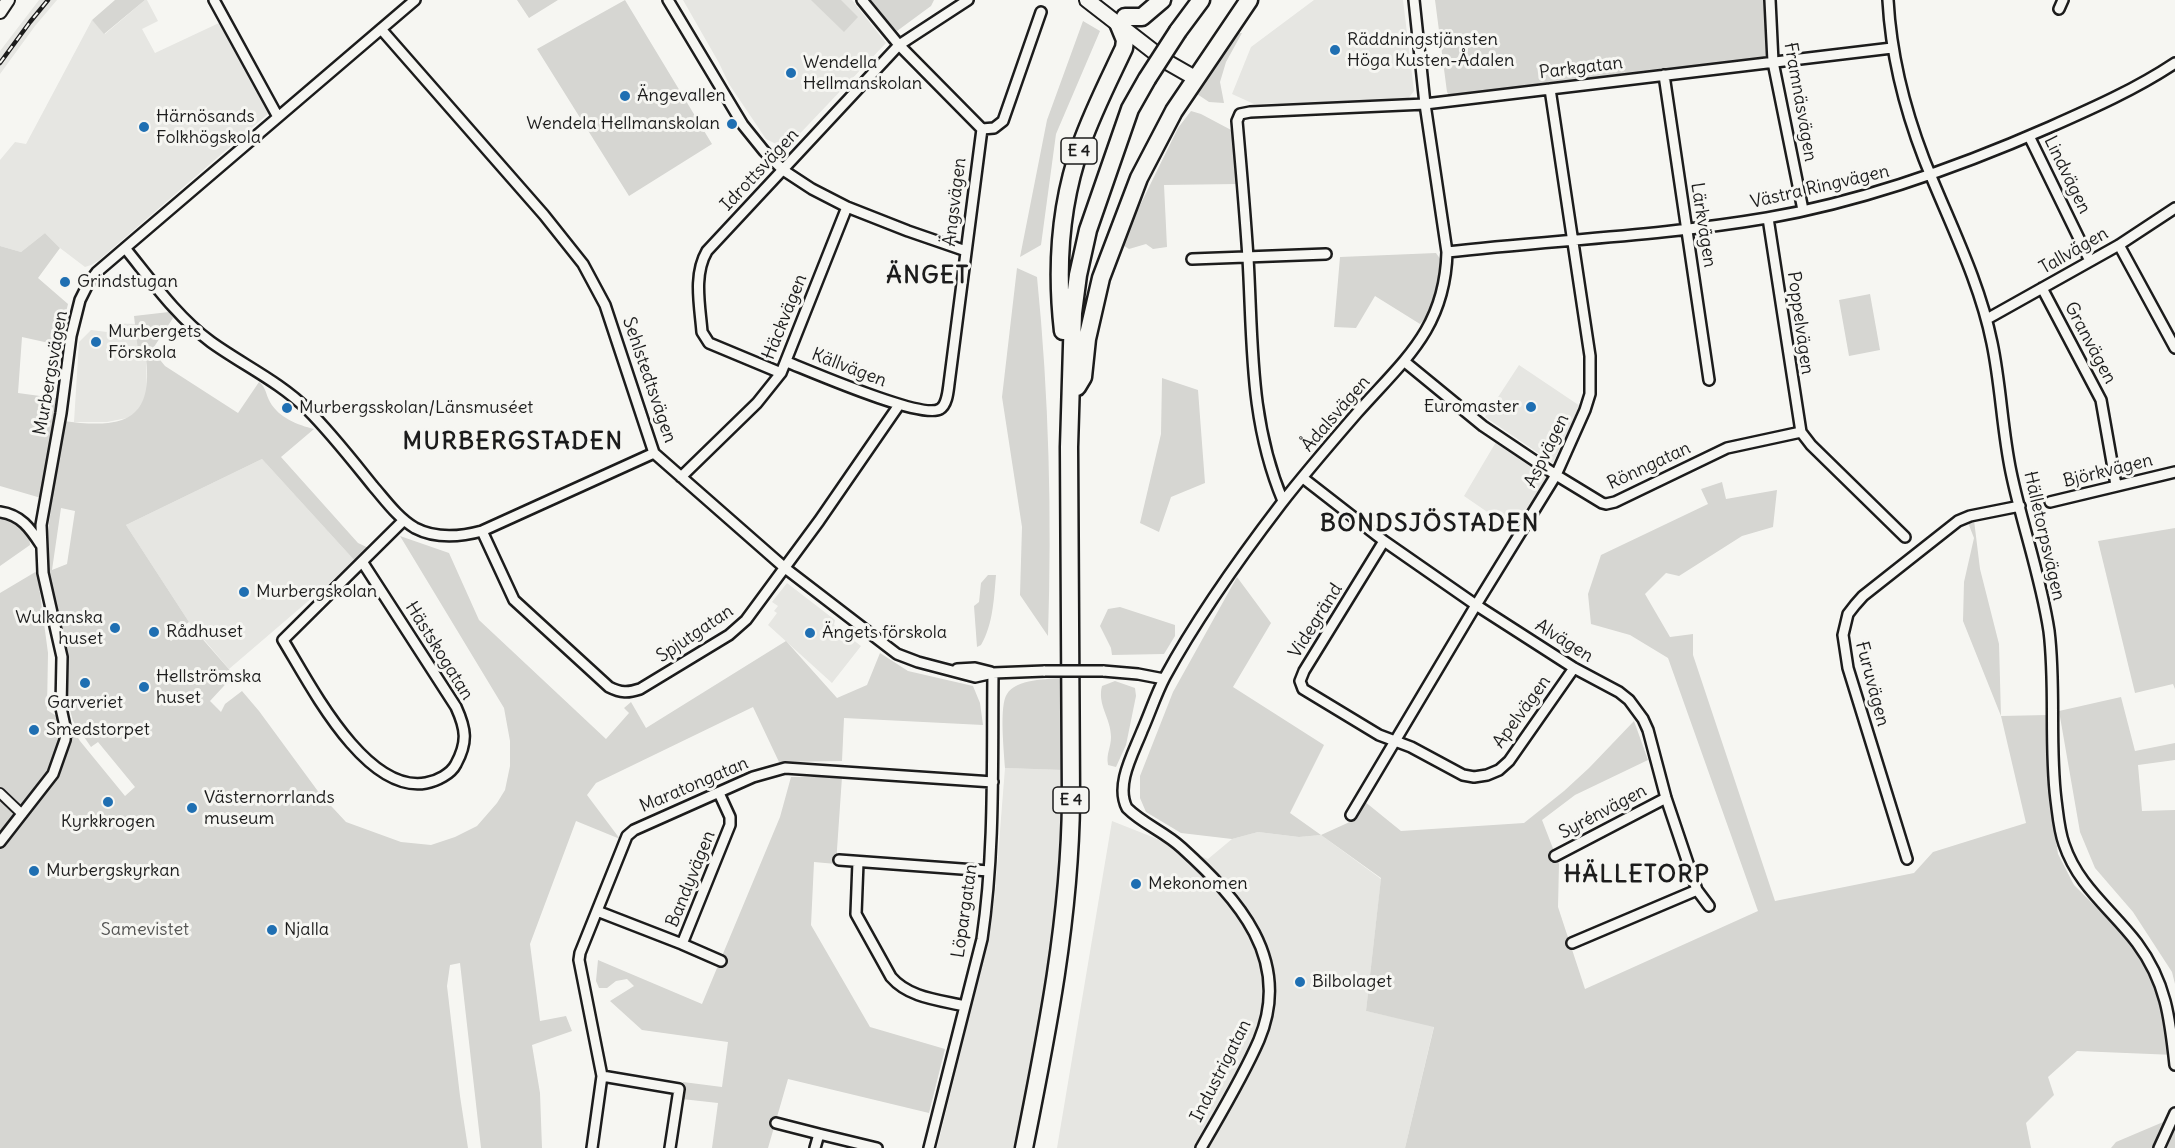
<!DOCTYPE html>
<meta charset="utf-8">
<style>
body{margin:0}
canvas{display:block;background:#f6f6f2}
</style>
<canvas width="2175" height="1148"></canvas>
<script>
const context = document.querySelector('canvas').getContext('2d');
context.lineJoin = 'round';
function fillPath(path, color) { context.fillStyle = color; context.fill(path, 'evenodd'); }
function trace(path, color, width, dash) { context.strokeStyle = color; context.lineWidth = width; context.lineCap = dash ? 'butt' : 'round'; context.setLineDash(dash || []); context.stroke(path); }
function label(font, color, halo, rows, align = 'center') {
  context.font = font + ' Delius,sans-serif'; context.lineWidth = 6; context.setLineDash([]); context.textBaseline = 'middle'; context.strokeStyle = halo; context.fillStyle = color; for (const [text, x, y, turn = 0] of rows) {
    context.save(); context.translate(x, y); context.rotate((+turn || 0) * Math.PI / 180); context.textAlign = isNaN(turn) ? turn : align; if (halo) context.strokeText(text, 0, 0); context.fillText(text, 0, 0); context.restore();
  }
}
fillPath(new Path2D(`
 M39,0H57L35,26L0,74V51Z
 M145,0H147L158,21L142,29L155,53L219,23L269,113L98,261L91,265L85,267L60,248L45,233L21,252L0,246V160L15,142L26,144L92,20L105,34Z
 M683,0H852L886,43L790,144L778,145L766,139L729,84L719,63Z
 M1314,0H1403L1414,91L1407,100L1254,104L1232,94L1251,47Z
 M108,323L136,324L139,359H146L147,394L140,408L132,417L107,422H74L79,342L91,330L107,332Z
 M1519,365L1580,406L1553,463L1485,417Z
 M1496,442L1549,474L1515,531L1464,496Z
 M262,459L355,561L229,669L189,622L126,525Z
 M787,583L835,620L834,625L861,646L832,683L768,625L777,613L774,611L778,606L772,602Z
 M1005,768L1063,770L1059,880L1049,965L1015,1148H937L987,945L995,894Z
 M1112,821L1208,859L1232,839L1258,832L1299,837L1321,835L1381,879L1366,1011L1434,1026L1405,1148H1057Z`), '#e6e6e2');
fillPath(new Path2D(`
 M115,0H145L104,34L92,20Z
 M517,0H558L529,18Z
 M625,0L712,144L629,196L537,49Z
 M811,0H841L858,17L844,32Z
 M871,0H934L931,6L897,31L880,13Z
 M1435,0H1765L1768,58L1663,69L1607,78L1450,97L1447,92Z
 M1083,21L1100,31L1056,134L1041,245L1020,257L1047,120Z
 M1236,33H1242L1226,62L1220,82L1224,103L1209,102L1197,94Z
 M1191,111L1201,114L1233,131L1237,184L1164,185L1167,247L1153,249L1146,244L1129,249L1121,244L1178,128Z
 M45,233L60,248L38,278L68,304L58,345L22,337L18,393L62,399L41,498L0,486V246L21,252Z
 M1436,253L1443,263C1442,286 1437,307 1420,324L1375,296L1356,328L1334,327L1340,257Z
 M1017,268L1037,277C1049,396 1052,516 1048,636L1020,595L1022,527L1002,397Z
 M1870,294L1880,350L1849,356L1839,300Z
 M169,312L173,318L152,350L165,366L238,413L259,382C266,387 266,395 270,402C279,418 298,425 314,429L281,457L358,543L373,550L363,561L359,573L355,561L262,459L126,525L189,622L168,638L171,641L192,627L234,675L210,701L221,712L225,704L242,691L259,711L320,794L346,822L401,842L431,845L455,837L477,826L497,803L505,790L510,766V741L504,708L400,536L449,553L479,620L606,739L629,713L624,708L631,702L646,728L786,641L837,698L867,685L880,653L908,671L973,686L980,703L983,725L844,718L842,761L779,762L753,707L596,783L587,795L620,839L576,821L530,944L540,1021L566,1016L572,1031L532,1045L540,1093L542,1148H481L460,963L450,965L447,986L460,1096L468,1148H0V593L37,571L48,653L47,710L69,724L80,741L125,796L135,787L98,742L91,747L73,721L66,695L67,666L60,625L49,585L45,553L63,421C117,428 154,425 146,359H139L134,316ZM61,508L75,511L67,564L52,570Z
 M1162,378L1198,390L1205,483L1171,497L1159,532L1140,523L1161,434Z
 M1722,482L1726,499L1777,490L1773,527L1742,536L1679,576L1666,573L1645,594L1670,637L1693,634V655L1775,901L1914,873L1933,852L2026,823L2001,716L1963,621L1964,582L1974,538L1967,520H1974L1980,569L1999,644L2001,716L2047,715L2053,821L2058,854L2074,885L2145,956L2171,1014L2175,1055L2077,1051L2048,1077L2054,1095L2026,1123L2031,1148H1405L1434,1027L1366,1011L1381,878L1321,835L1299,837L1258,832L1232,839L1181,833L1146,812L1140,798V776L1173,692L1237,577L1271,623L1233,687L1324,745L1290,813L1321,835L1354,820L1364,801L1401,831L1524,823L1564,791L1589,768L1634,721L1648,760L1575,795L1542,820L1559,864L1558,907L1585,989L1758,911L1668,658L1630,635L1591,624L1588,594L1601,555L1708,504L1701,489Z
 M0,519H7L29,534L30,545L0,566Z
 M2175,528V689L2173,684L2135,693L2098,541Z
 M988,575H996C994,598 993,625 981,645L977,647L974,606L979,602L981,583Z
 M1120,607L1175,625V636L1164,654L1112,655L1111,648L1100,626L1108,609Z
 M1063,678V770L1005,768C1004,752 999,705 1007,694C1016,679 1048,679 1063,678Z
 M1115,681L1135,688L1136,696L1126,745L1116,767L1108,765C1106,753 1111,748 1111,737C1111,718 1097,705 1102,686Z
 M2121,697L2135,751L2175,743V760L2138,765L2142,811L2175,810V984L2172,972L2133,912L2095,868L2080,832L2059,711Z
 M791,777H842L836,864L814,862L811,925L870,1027L945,1049L929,1113L788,1079L768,1148H712L718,1103L682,1099L683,1082L722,1087L728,1042L642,1030L610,1001L634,986L627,979L616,981L607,988H599L596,981L598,960L702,1004L780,817Z
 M2175,1117V1148H2111L2116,1142Z`), '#d6d6d2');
const pedestrian = new Path2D(`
 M0,793L22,814`);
const minor = new Path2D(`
 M214,0L278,117
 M668,0L743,125L764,151L783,170L812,189L847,207L908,231L966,251
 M862,0L899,45L982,129
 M1770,0L1773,62L1803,210
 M1888,0C1891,55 1904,107 1924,159C1948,220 1979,279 1992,343C2001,386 2002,429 2011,472C2022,525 2041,577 2049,631C2056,687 2049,744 2056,800C2058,815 2059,830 2064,844C2078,886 2111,909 2137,943C2166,982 2170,1018 2175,1065
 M2059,9L2063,0
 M381,29L544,215L583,264L605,305L654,453L785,568L897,654L918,662L975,677L993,673L1045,671
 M1664,75L1709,380
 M982,129L994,128L1003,121L1041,12
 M2029,136L2090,261
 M1768,218L1801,432
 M2119,245L2175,348
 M125,248C151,280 177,317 211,342C243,365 280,382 308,410C331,433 352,460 373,486C386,501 398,518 415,528C436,539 460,537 482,531L654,453
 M1447,252C1553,240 1661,236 1767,218C1865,201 1959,167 2050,127C2093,108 2136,89 2175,63
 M1192,259L1326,254
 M2042,288L2101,400L2116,485
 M1987,319L2119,245L2175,208
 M787,362C810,371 922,420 940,409C947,405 948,392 949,384L982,129
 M1405,362L1483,426L1556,475L1602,503L1606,504L1615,502L1727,448L1801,432L1811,445L1905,537
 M781,373L709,343L702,332C700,306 693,275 707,251L899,45L968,0
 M681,477L757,403L781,373L847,207
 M1303,478L1384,541L1476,605L1574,668L1619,692L1629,700L1643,719L1648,730L1666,798L1697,890L1709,906
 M1283,501C1249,420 1253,343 1248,258C1245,212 1241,166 1237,121L1240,114L1250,112L1425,104L1892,48
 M2050,502L2175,472
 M0,512C21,515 30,528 41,545
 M482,531L514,600L609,687C621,693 628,693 640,689L729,635L746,620L819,521L899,405
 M1384,541L1304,671L1300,681L1303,689L1379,735L1411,747L1463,775L1474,777L1487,775L1499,770L1509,761L1574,668
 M363,563L456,707C466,729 468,742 456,764C451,774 437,781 426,783C365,794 310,684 283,640L404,520
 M957,669L975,668L991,672
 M1103,671L1138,674L1164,679
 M1351,815L1476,605L1556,475L1585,410L1590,394V356L1550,89
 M0,842L53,774L65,740L66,731L61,708L62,657L43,573L41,525L61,413L71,336L80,300L88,284L97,272L125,248L415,0
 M1555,856L1666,798
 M1907,859L1848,668L1843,635L1848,614L1855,605L1863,596L1958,521L1970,516L2020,506
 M839,860L989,871
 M858,862L856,914L891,977C909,998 939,1000 965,1006
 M597,911L682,944L730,825V817L719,793
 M1572,943L1697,890
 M682,944L721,961
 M602,1076L679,1089L670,1148
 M776,1123L819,1134
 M592,1148L602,1076L579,960L580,953L623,846L627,836L634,830L753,777L785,768L993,782
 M815,1148L819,1134L877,1148
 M929,1148L982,939C995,851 992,761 993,673
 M1201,1148C1221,1113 1243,1077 1259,1040C1293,959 1238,899 1182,848C1165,832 1143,824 1127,808C1115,785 1133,754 1142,731C1150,713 1156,694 1165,677C1198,616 1239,559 1281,504C1305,473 1331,443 1357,413C1404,360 1445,329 1447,252L1425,104L1414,0
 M2159,1148L2175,1113`);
const tertiary = new Path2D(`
 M0,12L8,0`);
const secondary = new Path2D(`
 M1087,0L1167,62L1195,78`);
const trunk = new Path2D(`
 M1125,17H1142L1162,0
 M1178,31L1201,0
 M1063,331C1056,269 1060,204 1081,145C1093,111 1109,80 1124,48L1125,40L1118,23
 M1077,387L1083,377L1087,339L1101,278L1139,178L1174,111L1249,0
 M1024,1148C1047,1033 1070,918 1071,800L1069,447L1073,313L1078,275L1088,230L1130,109L1147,79`);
trace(pedestrian, '#1c1c1c', 12);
trace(minor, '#1c1c1c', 14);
trace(tertiary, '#1c1c1c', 16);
trace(secondary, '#1c1c1c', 18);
trace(trunk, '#1c1c1c', 21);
trace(pedestrian, '#f6f6f2', 8);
trace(minor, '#f6f6f2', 9);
trace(tertiary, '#f6f6f2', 12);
trace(secondary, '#f6f6f2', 14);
trace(trunk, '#f6f6f2', 16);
const rail = new Path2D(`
 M0,63L30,22L48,0`);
trace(rail, '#1c1c1c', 4.5);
trace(rail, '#f6f6f2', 2, [7]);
const minorBridge = new Path2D(`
 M1045,671H1103`);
const trunkBridge = new Path2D(`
 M1147,79L1178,31`);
trace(minorBridge, '#1c1c1c', 14, []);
trace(trunkBridge, '#1c1c1c', 21, []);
trace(minorBridge, '#f6f6f2', 9);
trace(trunkBridge, '#f6f6f2', 16);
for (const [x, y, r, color] of [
 [1335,50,6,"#1f6fb2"],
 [791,73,6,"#1f6fb2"],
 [625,96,6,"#1f6fb2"],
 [732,124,6,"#1f6fb2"],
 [144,127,6,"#1f6fb2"],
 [65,282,6,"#1f6fb2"],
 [96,342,6,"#1f6fb2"],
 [1531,407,6,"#1f6fb2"],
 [287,408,6,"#1f6fb2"],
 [244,592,6,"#1f6fb2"],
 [115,628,6,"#1f6fb2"],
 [154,632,6,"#1f6fb2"],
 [810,633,6,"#1f6fb2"],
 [85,683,6,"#1f6fb2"],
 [144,687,6,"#1f6fb2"],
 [34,730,6,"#1f6fb2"],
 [108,802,6,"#1f6fb2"],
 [192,808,6,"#1f6fb2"],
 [34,871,6,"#1f6fb2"],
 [1136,884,6,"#1f6fb2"],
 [272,930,6,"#1f6fb2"],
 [1300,982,6,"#1f6fb2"]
]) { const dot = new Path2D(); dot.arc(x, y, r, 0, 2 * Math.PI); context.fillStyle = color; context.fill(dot); trace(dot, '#f6f6f2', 2); }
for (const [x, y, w] of [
 [1079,151,36],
 [1071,800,36]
]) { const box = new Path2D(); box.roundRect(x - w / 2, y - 13, w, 26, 4.5); context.fillStyle = '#f6f6f2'; context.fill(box); trace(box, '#1c1c1c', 1.5); }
label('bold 16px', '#1c1c1c', null, [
 ["E 4",1079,151],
 ["E 4",1071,800]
]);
label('18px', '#1c1c1c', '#f6f6f2', [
 ["Räddningstjänsten",1347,40],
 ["Höga Kusten-Ådalen",1347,61],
 ["Wendella",803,63],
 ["Hellmanskolan",803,84],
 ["Ängevallen",637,96],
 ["Härnösands",156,117],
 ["Folkhögskola",156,138],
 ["Wendela Hellmanskolan",720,124,"right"],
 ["Grindstugan",77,282],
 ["Murbergets",108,332],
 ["Förskola",108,353],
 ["Euromaster",1519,407,"right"],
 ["Murbergsskolan/Länsmuséet",299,408],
 ["Murbergskolan",256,592],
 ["Wulkanska",103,618,"right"],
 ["huset",103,639,"right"],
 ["Rådhuset",166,632],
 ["Ängets förskola",822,633],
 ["Hellströmska",156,677],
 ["huset",156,698],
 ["Garveriet",85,703,"center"],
 ["Smedstorpet",46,730],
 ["Västernorrlands",204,798],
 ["museum",204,819],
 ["Kyrkkrogen",108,822,"center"],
 ["Murbergskyrkan",46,871],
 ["Mekonomen",1148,884],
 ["Njalla",284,930],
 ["Bilbolaget",1312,982]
], 'left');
label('18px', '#1c1c1c', '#f6f6f2', [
 ["Parkgatan",1581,68,-7],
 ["Framnäsvägen",1800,102,80],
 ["Idrottsvägen",760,170,-47],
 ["Lindvägen",2067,175,64],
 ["Västra Ringvägen",1820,187,-13],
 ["Ängsvägen",955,202,-83],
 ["Lärkvägen",1703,225,81],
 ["Tallvägen",2074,251,-30],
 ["Häckvägen",785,317,-68],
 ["Poppelvägen",1800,323,82],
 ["Granvägen",2090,343,62],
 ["Källvägen",849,368,21],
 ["Murbergsvägen",51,373,-80],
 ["Sehlstedtsvägen",649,380,71],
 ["Ådalsvägen",1336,414,-49],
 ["Aspvägen",1547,451,-64],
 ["Rönngatan",1649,466,-25],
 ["Björkvägen",2108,471,-14],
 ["Hälletorpsvägen",2044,536,77],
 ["Videgränd",1316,621,-58],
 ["Spjutgatan",695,634,-34],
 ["Alvägen",1564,641,32],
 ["Hästskogatan",439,651,58],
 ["Furuvägen",1872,684,75],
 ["Apelvägen",1522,712,-54],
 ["Maratongatan",694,785,-23],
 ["Syrénvägen",1603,812,-28],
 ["Bandyvägen",691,879,-68],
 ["Löpargatan",965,911,-82],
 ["Industrigatan",1221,1071,-63]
]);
label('18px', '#545453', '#f6f6f2', [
 ["Samevistet",145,930]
]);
context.letterSpacing = '1.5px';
label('bold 24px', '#1c1c1c', '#f6f6f2', [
 ["ÄNGET",928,276],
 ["MURBERGSTADEN",513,442],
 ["BONDSJÖSTADEN",1430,524],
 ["HÄLLETORP",1637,875]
]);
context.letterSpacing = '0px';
</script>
